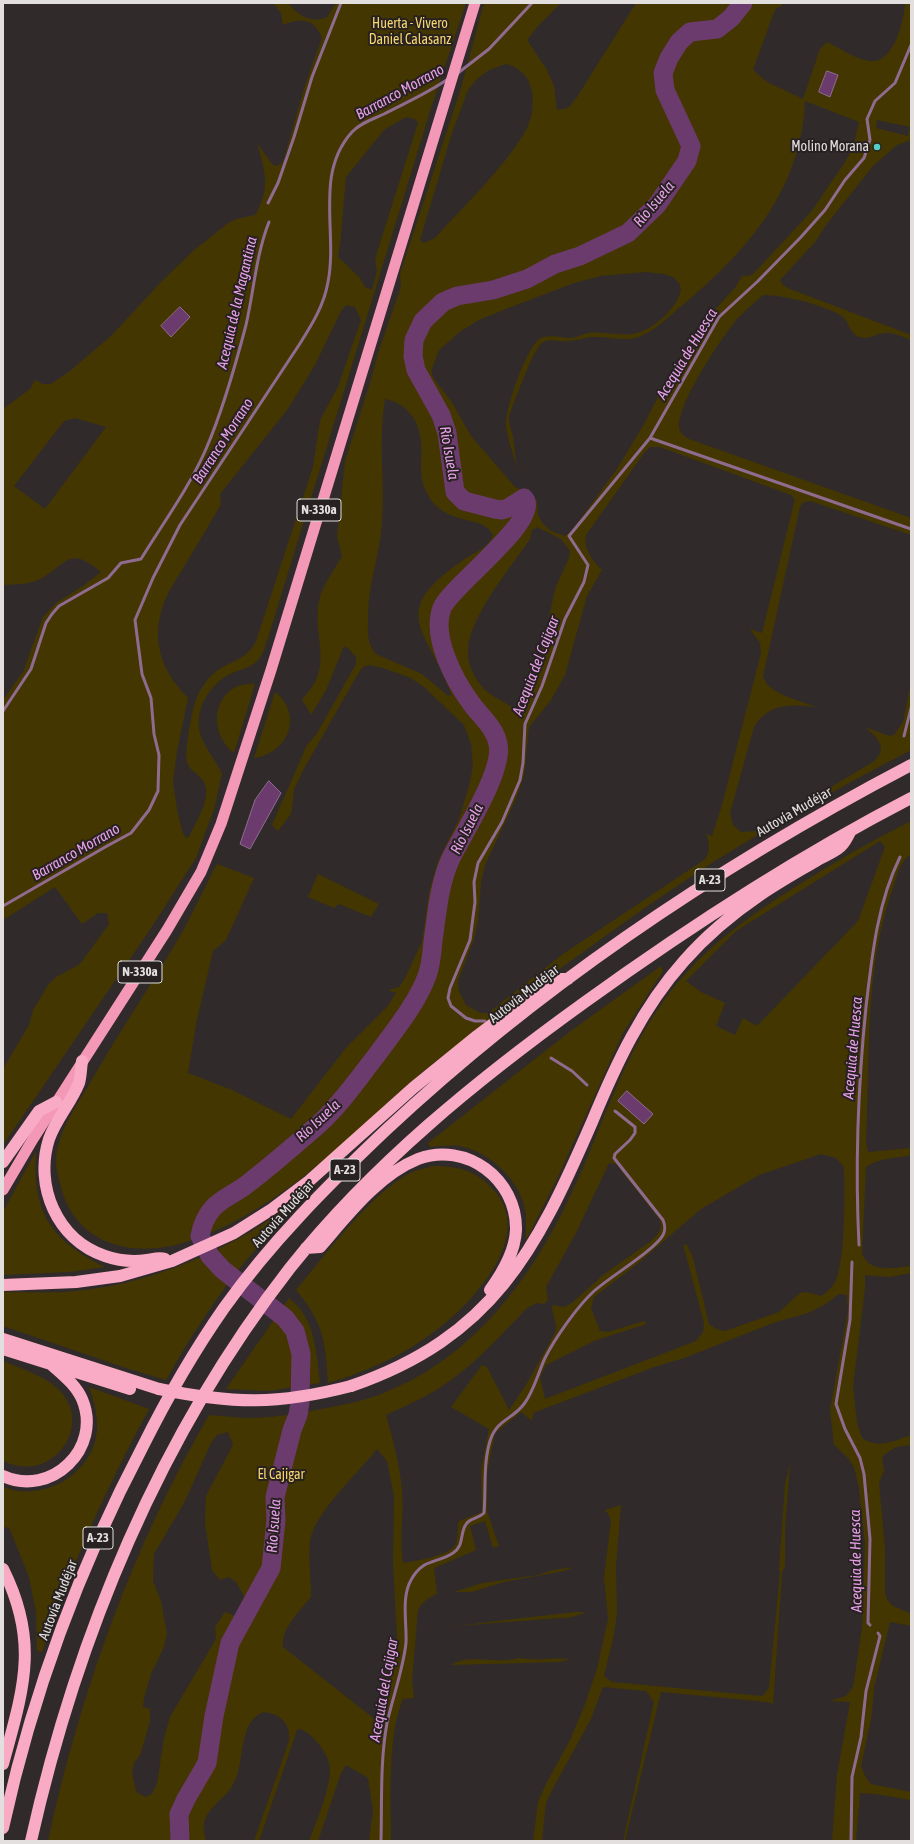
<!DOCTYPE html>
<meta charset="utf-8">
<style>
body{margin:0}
#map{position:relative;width:914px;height:1844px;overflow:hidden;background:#302b2a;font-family:"Asap Condensed",sans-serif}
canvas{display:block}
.frame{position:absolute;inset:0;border:4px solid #e2dfde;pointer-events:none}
</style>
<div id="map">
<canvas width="914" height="1844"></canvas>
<div class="frame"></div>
</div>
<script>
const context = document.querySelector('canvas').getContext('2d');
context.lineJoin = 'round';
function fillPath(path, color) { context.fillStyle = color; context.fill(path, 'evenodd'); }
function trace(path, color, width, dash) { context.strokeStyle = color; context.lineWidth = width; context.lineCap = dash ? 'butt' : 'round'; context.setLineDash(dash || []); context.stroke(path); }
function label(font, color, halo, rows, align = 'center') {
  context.font = font + ' "Asap Condensed",sans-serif'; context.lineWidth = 4; context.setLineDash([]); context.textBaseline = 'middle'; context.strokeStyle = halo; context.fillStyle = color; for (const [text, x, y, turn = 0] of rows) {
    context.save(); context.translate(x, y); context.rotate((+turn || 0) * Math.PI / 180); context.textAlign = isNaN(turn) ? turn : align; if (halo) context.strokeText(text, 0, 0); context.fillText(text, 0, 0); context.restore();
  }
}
fillPath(new Path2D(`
 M275,3H288C299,16 311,24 327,17L336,3H466L432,105L267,641C264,649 262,657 255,663C247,669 238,670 230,674C209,685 194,710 200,733C204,748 216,760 222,774L214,809L196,858L151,928L3,1145V1069L29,1025L33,1010L48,985L56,977L80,964L109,924L107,913H98L82,924L55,887L3,920V700L23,672L43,617L56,603L83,586L101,572C68,544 67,565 40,579C29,585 15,584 3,585V409L30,389L35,380L43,384H51L70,371L112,335L160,283L194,250L227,224L236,219L255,215C271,189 265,170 257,143L272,164L276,166L281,164L284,159L305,85L322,38C315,19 301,17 283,25L281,13L274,4ZM406,117L415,119L418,123L375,259L377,271L372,290L365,287L360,278L338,257L340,245L346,177L384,130ZM346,305L355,307L361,320L338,387L320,420L313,467L256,641C248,659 233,660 218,670C208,677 199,690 195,702C192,713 183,756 188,765C193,774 204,775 206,789C208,804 195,824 189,837L186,838L183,833L178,815L173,782L177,751L188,698C164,674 152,646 161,612C165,594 179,576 188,560C199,542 210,523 221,504L220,494L287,410L315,365L341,311ZM75,418L106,427L45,509L14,486L64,421Z
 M484,3H561L539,25L527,40L547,70L554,86L557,110L568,108L577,97L636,3H782V6L776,8L773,15L753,70L767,82L803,99L820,49L827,42C840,48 854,59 869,61C894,65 904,21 905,3H911V140L897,145L873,166L826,225L816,241L780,280L783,285L790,289L911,335V340C903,337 893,332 884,333C875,334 867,341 857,336C850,333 849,322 843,317C829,306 781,294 763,295C755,302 747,309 740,316C725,331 671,412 680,431C681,434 686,437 689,439L911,518V535L810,501L802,503L800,507L763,676C766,693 801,701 816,707C791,704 768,703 754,727L730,813L733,825L741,832L757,831L873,762C889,749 878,738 865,727L889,736L894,735L903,722L911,682V750C844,785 779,821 715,861C619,923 527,993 435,1062C402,1088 372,1118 340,1146C296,1185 243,1224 186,1242C137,1258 81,1247 63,1194C60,1183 56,1171 56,1160C57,1133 77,1105 90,1083C120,1030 155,980 185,927C196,906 206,885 217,864L254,878L226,940L213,951L196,1024L188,1073L232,1090L291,1119L345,1049L387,1007L396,993L388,990L399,987L404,980L422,942L429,892L438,861L459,819L469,786L473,766L471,744L464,725L424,687L411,678L383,668L369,665L363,667L359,672L302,772L294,790L291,814L278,831L272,825L307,745L316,735L356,664V657L348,648L344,646L326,690L311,715L302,699C337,666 310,635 320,597C323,585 336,567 342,556L337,536L345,461L371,380L378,353L401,287L400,274L461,88ZM506,64C516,66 525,73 529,82C536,99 533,120 523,135C501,171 463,207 435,238L424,243L420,240L451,136L468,90L477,79L489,70ZM805,101L859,122L853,148L845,162L811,212L754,273L749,276H742L735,288L720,304L686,348L673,368L643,426L617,469L573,529L565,536L551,531L543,524L538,515L537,501L533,496L515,487L471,436L451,401L434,379L431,371L439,350L461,331L479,320L506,309L574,283L601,276L646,272L664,274L673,277L679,283L681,290C677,308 655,328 637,333C622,337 604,331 588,333C582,334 577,338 571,338C562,338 552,335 543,337C528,341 505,409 506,425C507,439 514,455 517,469L513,437L509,422V416C514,403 533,348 543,342C549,338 560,342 567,341C575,341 583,338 591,337C607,336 623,342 639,337C657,330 671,314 685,303C749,249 801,189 805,101ZM877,120L910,127L908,136L876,128ZM385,399C407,404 419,419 421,442C423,461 417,474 427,493C444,528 483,513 493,535C489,547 476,552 466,558C384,614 428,627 452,696L447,695L422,674L378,655C366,647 368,629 368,616C368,584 380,555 382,523C385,482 378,440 385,399ZM650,447H660L671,451L791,495L795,499L762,633L750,629L760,643L761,653L722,805L712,836L706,834C710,844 711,851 704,860L563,954L488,1013H480L466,1005L459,991L458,981L474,939L478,920L481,882L485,865L515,801L524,776L529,727L551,700L565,675L587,596L602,570C591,559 584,550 586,535L644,453ZM537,527L561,539L570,551L569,558L555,589L536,679L521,719C519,716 517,712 514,709C503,700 488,696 480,684C473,676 467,661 468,650C469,617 511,567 530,539L532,530Z
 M255,684L234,753C204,729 216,681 255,684Z
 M275,692C304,714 288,754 254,758Z
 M911,821V854C900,862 898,872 894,885C864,966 870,1058 866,1143L868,1152L911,1148V1155C895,1159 880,1157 866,1167L862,1253C869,1274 894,1268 911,1266V1273L889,1277L865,1275V1288L853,1386L857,1423L862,1438C878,1449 894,1441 911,1435V1445L896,1447L885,1454L882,1458L884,1471L879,1483L885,1549V1593L888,1601L893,1606L911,1614V1626L890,1622L874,1688L872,1714L861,1766L866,1778L871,1784L911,1792V1800L875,1794L860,1793L856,1841H832L837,1775L850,1702L830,1701L846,1696L853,1687L862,1628L865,1544L859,1488L854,1467L848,1458L834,1445L830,1409L848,1312L847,1295L839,1294L824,1305L808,1313L773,1323L684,1358L654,1367L533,1413L532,1421L521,1412L495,1433L487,1474V1511L499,1546L493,1548L485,1521L470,1526L476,1550L434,1568L437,1594C428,1598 423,1601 418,1610L412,1681L414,1698L403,1699C387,1736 391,1800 391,1841H369L373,1810L368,1778L346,1765L341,1773L318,1841H309C317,1819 328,1795 330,1772C331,1756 315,1736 301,1729L297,1730L259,1841H254L289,1741C291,1723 280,1714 264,1712C240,1720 244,1756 237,1775C231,1796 214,1801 206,1817C202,1824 204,1833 206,1841H48C80,1693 133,1546 209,1415C224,1416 239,1418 253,1418C278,1417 303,1413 327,1408C347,1404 368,1400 388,1391C470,1358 527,1284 565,1207C601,1134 621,1055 671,991C707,945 752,914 800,884C836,861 873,840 911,821ZM880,841L885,847L858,921L757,1026L743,1018L735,1035L716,1026L725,1003L701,992L686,981L736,931ZM821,1154L836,1158L844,1167C845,1190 846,1266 834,1284C831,1289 826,1293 821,1296L806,1292L800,1293L779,1312L725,1331L716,1329L709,1324L693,1258L687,1245L683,1244L704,1323L703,1332L696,1341L545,1399L540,1377L546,1365L594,1341L646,1324L644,1321L608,1332L600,1331L591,1308L594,1297L637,1264L701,1209L759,1175ZM609,1163L616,1164L660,1220L661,1227L658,1234L651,1241L603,1275L572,1303L564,1307L552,1305C552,1315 557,1321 556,1331L526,1385L509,1410L487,1367L482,1365L451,1407L489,1429L481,1469L482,1512L459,1521C457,1528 459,1538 455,1545C449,1556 415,1561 403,1563C399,1539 404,1515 402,1491C400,1465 393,1440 386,1415C409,1404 431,1395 451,1380C480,1359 503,1333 527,1308L537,1303L544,1304L548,1300L546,1287L576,1233ZM228,1432L233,1445L206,1496L205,1523L212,1570L220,1580L229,1577L236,1582L244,1596L236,1616L225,1612L215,1627L216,1639L170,1717L164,1738L157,1784L152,1794L146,1797L136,1792L132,1772L134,1763L140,1755L144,1742L150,1721V1709L143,1707L144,1698L151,1674L164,1647L167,1634L161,1601L153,1581L154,1554L185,1501L211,1443L217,1435ZM377,1449L387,1461L394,1496L393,1565L397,1634V1649L381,1720L377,1721L283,1647C280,1630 301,1609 311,1597C311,1579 308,1559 310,1541C314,1513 359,1472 377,1449Z
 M318,874L379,904L371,917L339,904L334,908L308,897Z
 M661,966L663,971L623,1033L557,1179L526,1240C526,1231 526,1223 526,1215C523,1185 495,1156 467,1148C455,1144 443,1146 430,1147L428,1143L572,1030Z
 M36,1151C32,1212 50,1240 105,1267L70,1272L3,1275V1212Z
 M433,1166C461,1166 479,1172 497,1194C535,1243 462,1314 424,1339C395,1359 362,1373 328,1383C326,1343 323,1321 296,1290C325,1256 375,1187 415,1171C421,1169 427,1168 433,1166Z
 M315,1183L316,1185C300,1202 283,1218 267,1236C228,1279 195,1328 166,1380L126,1368L3,1326V1292C23,1292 44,1293 64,1292C130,1288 195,1264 252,1231C275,1218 295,1199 315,1183Z
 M289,1298C316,1319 316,1352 320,1383L268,1391L226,1389Z
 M3,1361C22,1369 46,1376 60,1391C94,1426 52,1485 3,1461Z
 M89,1387L149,1409C106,1488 71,1566 42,1652L37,1651L36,1612L29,1577L9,1527L3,1528V1487C43,1503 94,1474 97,1430C98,1415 94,1401 89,1387Z
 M790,1464L785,1528V1566L782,1572L781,1589L773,1704L767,1702L661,1692L625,1841H623L654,1702L646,1691L603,1687L591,1719L552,1790L546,1803L542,1841H533L538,1802L546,1784L570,1740L584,1707L597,1669L608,1619L604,1577L611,1521L609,1515L605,1510L621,1505L616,1566L617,1613L614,1635L604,1676L612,1682L762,1696L769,1688L780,1573L779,1569L785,1484Z
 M574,1567L564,1571L504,1582L472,1592H454L482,1583L538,1575L553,1570Z
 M575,1612H586C568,1620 565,1617 547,1619C516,1621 486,1624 455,1626Z
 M518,1658C536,1661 553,1657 570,1659L560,1662L451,1665C471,1653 497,1665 518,1658Z`), '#443600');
const water = new Path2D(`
 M827,71L838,75L830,97L819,92Z
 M180,307L190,317L171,337L161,326Z
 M269,781L281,793L250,849L240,844L255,800Z
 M627,1091L653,1114L644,1124L618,1101Z`);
fillPath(water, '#6c3b6d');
trace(water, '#8f6c8f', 1);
trace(new Path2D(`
 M911,45L895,83L875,101L867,119L870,140L864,158L845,180L825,210L801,237L758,281L719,317L650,438L911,529
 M458,73L489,49L532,3
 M268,203L278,183L294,137L312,77L341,3
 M3,711L31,669L46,623L52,614L59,606L108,578L121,563L141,559C163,523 189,488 206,449C223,410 235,367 246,325C254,290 256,255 269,222
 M904,736L911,708
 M3,906L107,846L131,833L149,810L158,791L159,755L154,734L151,698L142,674L135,620L153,578L180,525L299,345C311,326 324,306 328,282C338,232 314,174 352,132C360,123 373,119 384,114C405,103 428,93 448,79
 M485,1021H475L466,1018L451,1006L448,998L450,988L470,940L475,902L474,882L478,863L502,822L520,780L523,763L525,724L542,686L565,619L584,582L588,565L569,536L650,438
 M551,1058L572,1071L587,1085
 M859,1245C855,1166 858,1086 866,1007C872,956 877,904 900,857
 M852,1262L850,1320L836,1404L845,1429L860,1458L864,1474L870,1539L868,1623L870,1625
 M381,1841C382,1802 380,1761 387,1723C393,1696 403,1670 406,1643C407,1623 401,1598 411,1580C423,1558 436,1564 453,1553C464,1546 460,1535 465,1526C468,1518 478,1519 484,1513C486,1489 483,1464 490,1441C497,1419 512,1420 524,1404C534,1391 538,1373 545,1358C555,1338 577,1307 593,1292C608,1278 655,1250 663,1235C666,1229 665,1225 663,1220L614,1158L615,1154L630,1140L635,1133V1127L615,1111
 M851,1841L852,1777L861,1737L866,1691L880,1636L878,1633`), '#8f6c8f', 3);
trace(new Path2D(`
 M180,1841L179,1814L186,1799L207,1763L214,1716L230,1643L271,1568L276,1520L275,1497L292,1430L298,1415L300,1402L301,1354L295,1331L285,1318L223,1270L210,1256L200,1236C202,1225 206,1216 213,1208C222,1198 236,1193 246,1185C271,1166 295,1145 319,1124C341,1104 358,1079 376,1056C394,1031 416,1005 427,976C431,965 432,953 433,941C437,913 439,884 451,858C464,832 504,770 498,744C495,727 480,716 471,703C454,680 431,636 442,608C450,587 543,519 524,498L508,508L502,510L495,509L464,501L455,492L447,433L441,415L416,370L413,356L414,340L423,321L443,302L457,296L493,290L527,279L555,264L580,256L628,233L657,205L687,161L691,146L665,90L663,73L669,58L679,42L690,32L717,29L731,18L743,3`), '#6c3b6d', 19);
trace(new Path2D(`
 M3,1190L33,1139L167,930L201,872L221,824L271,670L475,3`), '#f498b8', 11);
trace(new Path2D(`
 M82,1061C81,1068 81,1076 79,1083C71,1103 56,1119 49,1139C34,1186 57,1240 105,1256C119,1261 133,1262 147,1260C154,1259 159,1257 165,1259
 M3,1162L39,1111L56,1102
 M306,1248L320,1247C347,1216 378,1175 418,1159C466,1141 517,1179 516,1230C515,1252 503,1272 490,1290
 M3,1285L76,1282L120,1276L172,1261L234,1233L272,1209L309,1181L413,1088L477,1036L552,979H568
 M3,1339L159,1389
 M3,1349L130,1389
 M351,1386C493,1337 536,1251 592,1122C616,1064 642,1008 684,961C706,936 732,914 760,895C779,882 799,871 819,859C826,855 838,851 842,845C846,841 848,836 850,832
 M3,1476C51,1498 103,1448 82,1399C76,1385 63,1375 52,1365
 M3,1569C40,1643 23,1690 3,1764
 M3,1828C32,1695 80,1566 143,1446C167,1398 194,1351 224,1308C271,1242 328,1185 386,1130C542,984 722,864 911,765
 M31,1841C77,1636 160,1435 290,1268C373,1164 478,1079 585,1002C689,927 797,857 911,798`), '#f9abc5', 12);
trace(new Path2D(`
 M159,1389C233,1404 278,1405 351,1386`), '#f9abc5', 12);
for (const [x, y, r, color] of [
 [877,147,4,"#55cec5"]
]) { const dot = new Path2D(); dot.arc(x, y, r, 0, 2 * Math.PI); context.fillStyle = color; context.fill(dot); trace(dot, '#272121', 1.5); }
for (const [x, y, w] of [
 [319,510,44],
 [710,880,30],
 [140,972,44],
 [345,1170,30],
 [98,1538,30]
]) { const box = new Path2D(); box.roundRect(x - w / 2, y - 11, w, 22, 3); context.fillStyle = '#272121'; context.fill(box); trace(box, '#e2dfde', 1); }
label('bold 13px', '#e2dfde', null, [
 ["N-330a",319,510],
 ["A-23",710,880],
 ["N-330a",140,972],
 ["A-23",345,1170],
 ["A-23",98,1538]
]);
label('14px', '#f6d66d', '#272121', [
 ["Huerta - Vivero",410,24],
 ["Daniel Calasanz",410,40],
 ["El Cajigar",281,1475]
]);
label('14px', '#e2dfde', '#272121', [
 ["Molino Morana",869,147]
], 'right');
label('14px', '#e2dfde', '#272121', [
 ["Autovía Mudéjar",794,812,-30],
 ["Autovía Mudéjar",524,994,-38],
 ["Autovía Mudéjar",283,1214,-48],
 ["Autovía Mudéjar",58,1600,-69]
]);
label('italic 15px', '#e9a0ea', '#272121', [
 ["Barranco Morrano",400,92,-29],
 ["Río Isuela",654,204,-50],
 ["Acequia de la Magantina",237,303,-77],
 ["Acequia de Huesca",687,354,-59],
 ["Barranco Morrano",223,441,-57],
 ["Río Isuela",449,453,80],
 ["Acequia del Cajigar",536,666,-69],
 ["Río Isuela",467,829,-63],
 ["Barranco Morrano",76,852,-30],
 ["Acequia de Huesca",853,1048,-85],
 ["Río Isuela",318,1121,-43],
 ["Río Isuela",274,1526,-86],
 ["Acequia de Huesca",856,1561,-91],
 ["Acequia del Cajigar",384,1690,-80]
]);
</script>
